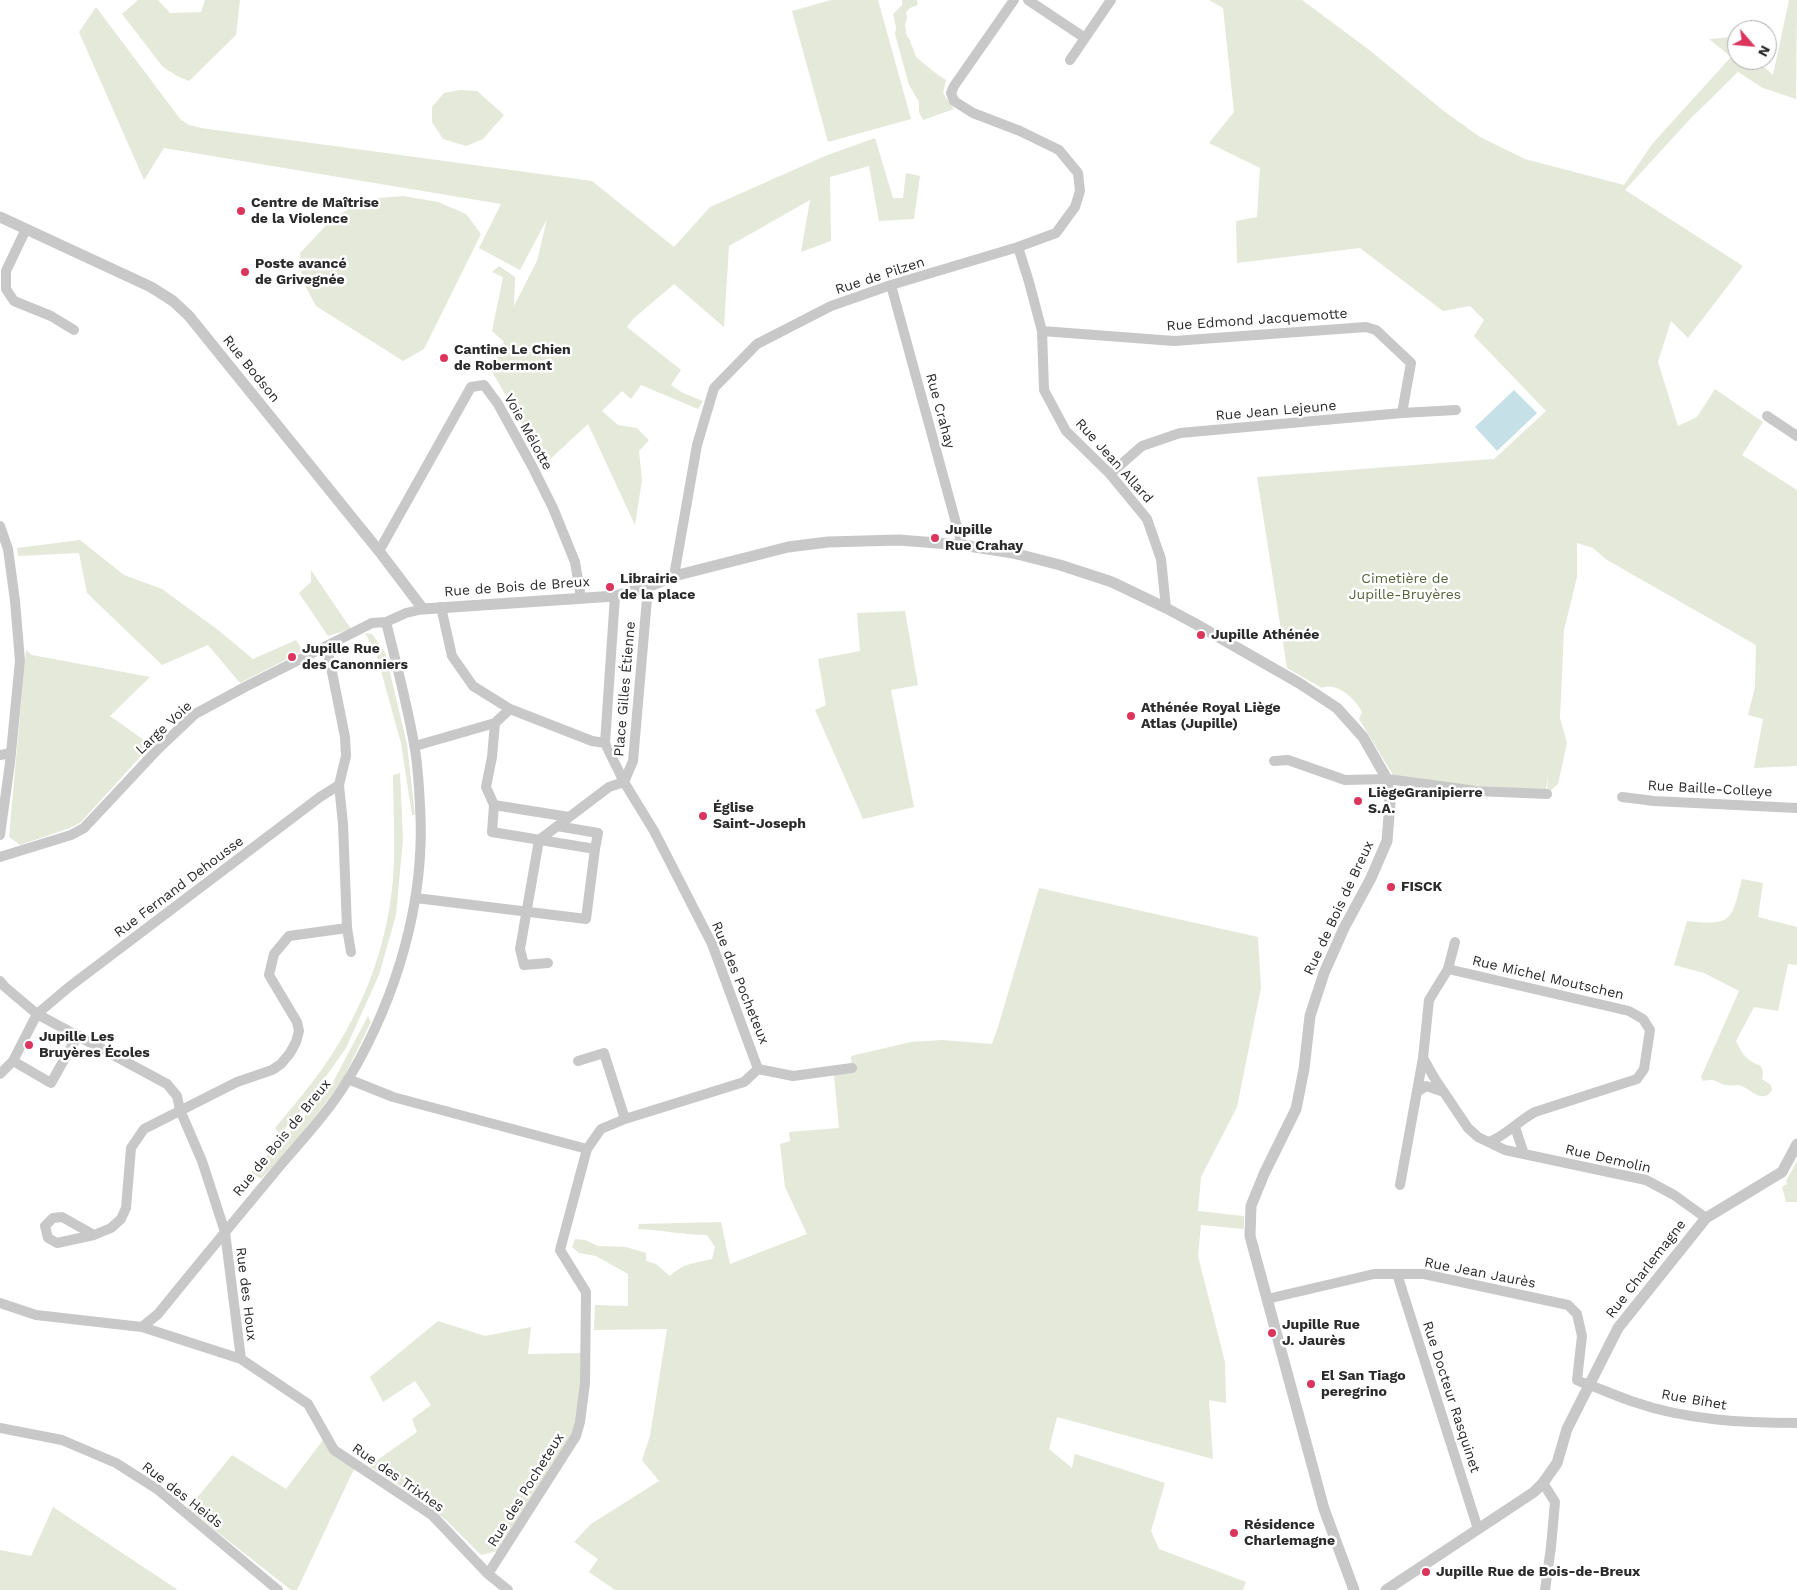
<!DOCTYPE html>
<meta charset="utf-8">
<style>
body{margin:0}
#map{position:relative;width:1797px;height:1590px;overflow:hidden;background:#fff;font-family:"Work Sans",sans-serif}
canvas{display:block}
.north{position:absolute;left:1727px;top:20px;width:50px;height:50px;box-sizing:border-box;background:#fff;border:1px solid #aaa;border-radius:50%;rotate:117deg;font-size:14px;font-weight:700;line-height:20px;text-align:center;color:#2b2b2b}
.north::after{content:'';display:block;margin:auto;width:18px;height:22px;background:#db355d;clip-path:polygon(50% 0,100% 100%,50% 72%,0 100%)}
</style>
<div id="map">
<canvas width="1797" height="1590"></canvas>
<div class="north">N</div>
</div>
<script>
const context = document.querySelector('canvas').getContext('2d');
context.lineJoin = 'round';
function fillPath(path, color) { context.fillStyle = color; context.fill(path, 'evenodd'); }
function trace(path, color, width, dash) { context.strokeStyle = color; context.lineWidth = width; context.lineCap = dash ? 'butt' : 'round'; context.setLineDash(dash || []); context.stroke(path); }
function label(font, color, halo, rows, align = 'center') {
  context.font = font + ' "Work Sans",sans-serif'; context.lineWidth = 5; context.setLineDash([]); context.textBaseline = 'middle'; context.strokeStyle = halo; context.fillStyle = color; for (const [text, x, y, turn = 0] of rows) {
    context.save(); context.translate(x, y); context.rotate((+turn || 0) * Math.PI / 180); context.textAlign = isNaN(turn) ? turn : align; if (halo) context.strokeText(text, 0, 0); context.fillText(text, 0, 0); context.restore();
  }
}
fillPath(new Path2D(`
 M138,0H158L170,13L201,12L205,0H240L236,35L189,81L177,76L163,67L122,14Z
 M831,0H878L911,119L828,142L792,11Z
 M902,0H917L918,5L910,8L906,12L907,18L905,25L907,37L909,38L916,57L938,75L946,80L943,93L954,109L923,120L919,112V102L909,85L895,34L896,27L893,14L902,5Z
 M1209,0H1302L1368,49L1445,112L1480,137L1525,159L1624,185L1653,143L1731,57L1709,39L1731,37L1737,43V60H1756L1773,75L1789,0H1797L1796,99L1763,88L1738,72L1691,118L1625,190L1743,266L1688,338L1671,321L1658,362L1678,426L1697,417L1715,389L1763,422L1742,455L1797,490V766L1754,768L1763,719L1748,715L1755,687L1756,645L1607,560L1593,548L1577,543V577L1564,630L1560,718L1567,743L1558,784L1547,794L1548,774L1546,790L1451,784L1398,778L1393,775L1359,719L1362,712C1356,699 1336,681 1322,688L1287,668L1257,477L1493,459V460L1546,411L1474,336L1484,320L1470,306L1443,311L1360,248L1237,263L1236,221L1257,217L1260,168L1209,143L1234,112L1223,8Z
 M96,7L181,120L189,125L201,128L592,181L674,247L710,207L825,156L875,138L893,198H903L906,173L920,176L914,219L879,221L869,166L830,177L831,241L801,252L810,200L729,246L724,327L674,284L633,319L627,327L681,370L671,385L683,393L703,401L698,409L641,385L631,399L622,391L602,411L618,425L637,428L649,440L639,451L642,480L635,525L588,424L545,464L490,368L504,342L492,331L503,277L492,272L499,266L515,277L514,306L537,261L547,219L520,270L479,248L501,204L164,148L144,180L79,32Z
 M460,90L477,91L504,115L483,139L466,146L443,139L432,122V107L444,93Z
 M403,196L438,202L466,214L481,234L424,349L403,361L316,306L302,280L300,253L333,218L367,199Z
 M80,540L124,575L162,589L218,630L253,659L296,640L303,651L240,683L208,645L162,665L87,593L79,553L18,556L17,548Z
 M311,570L351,629L328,636L299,593L311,582Z
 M905,611L918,685L891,690L914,807L863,819L815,710L826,705L818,659L860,651L857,613Z
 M365,633L372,634L385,652L407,744L415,815H412L401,743L376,653Z
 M26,650L32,655L150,677L110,716L151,745L81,822L70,828L20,845L9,837Z
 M400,773L403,839L396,915L379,975L346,1048L305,1106L280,1134L275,1128C290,1110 306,1091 320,1072C357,1021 383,959 391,897C397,857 393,815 393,775Z
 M1742,879L1763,883L1758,917L1797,927V965L1788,964L1778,1011L1754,1007L1736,1041C1741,1053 1748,1062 1761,1066L1763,1073L1762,1079L1771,1085L1772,1090C1762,1106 1750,1087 1738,1085C1734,1085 1730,1086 1726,1085C1714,1082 1718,1078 1703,1081L1701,1077L1739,991L1704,973L1674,965L1687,921C1733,926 1731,921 1742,879Z
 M1039,888L1258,937L1261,988L1237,1107L1201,1177L1198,1211L1244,1216V1229L1201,1225L1198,1256L1225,1362L1226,1403L1209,1400L1213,1459L1057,1417L1049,1449L1072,1468L1075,1454L1165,1483L1151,1531L1159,1549L1246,1582L1243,1590H615L589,1572L598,1559L574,1542L591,1524L659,1481L642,1460L650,1436L667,1329L594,1330L595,1305L628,1306V1274L596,1256L579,1253L572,1247L575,1239L585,1240L598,1246L626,1247L646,1253V1261L656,1264L670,1276C685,1262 693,1264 712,1259L715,1247L707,1235C684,1235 661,1230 638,1229L639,1224L721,1222L730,1264L807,1234L785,1187L780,1144L790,1141L789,1132L839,1128L834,1075L852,1073L851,1056L911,1042L942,1040L992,1044L998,1027Z
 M368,1016L371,1022L341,1083L292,1146L261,1179L251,1172L304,1117L333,1082Z
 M1797,1161V1202H1786L1782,1187L1787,1184L1786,1181Z
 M438,1321L485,1336L531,1327L528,1354L582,1353L580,1395L573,1436L498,1551L481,1555L446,1520L412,1494L369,1466L417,1432L412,1419L431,1405L415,1381L383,1402L370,1377Z
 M323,1440L354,1469L297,1590H291L188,1509L232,1455L286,1489Z
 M53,1507L178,1590H0V1550L31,1556Z`), '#e4e9d9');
fillPath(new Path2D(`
 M1514,390L1537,413L1497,451L1475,427Z`), '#c6e0e8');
trace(new Path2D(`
 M1028,0L1085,38L1111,0
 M1070,60L1085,38
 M26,229L6,271V289L14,301L51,316L74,330
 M1018,247L1029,282L1042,331L1044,390L1066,431L1110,474L1147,519L1161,559L1166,608
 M891,285L962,545
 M1042,331L1174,341L1366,327L1376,330L1411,363L1402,413
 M1767,416L1797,436
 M1110,474L1142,446L1180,433L1402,413L1456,410
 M0,526L8,549L15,601L20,661L10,763L0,835
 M379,551L471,387L484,385L498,404L532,466L553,508L575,562L581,598
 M674,576L697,445L714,388L757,344L831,306L891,285L1018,247L1056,233L1075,207L1080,191L1078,173L1059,150L1020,131L973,113L954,101L951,93L954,86L1014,0
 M441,607L452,656L473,686L510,709L592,741L605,743
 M495,723L492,757L486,787L494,805L492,832L595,849L598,833L557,826
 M415,746L495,723L510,709
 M0,755L11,753
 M1274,761L1288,760L1345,780L1387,779L1477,791L1547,794
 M624,782L633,761L648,587
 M1622,797L1654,801L1797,808
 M494,805L569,817
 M0,857L71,835L84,828L158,749L195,714L245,687L372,623L386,622L406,613L423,609
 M416,898L586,919L595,849
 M347,928L351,952
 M548,963L524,965L520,949L539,840L609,787L624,782
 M1448,969L1629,1011L1643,1019L1650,1030L1644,1069L1637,1079L1535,1112C1518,1121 1507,1135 1489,1142
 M0,981L5,987L37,1014L167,1084L177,1096L180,1110L202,1161L225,1232L241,1359
 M1423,1058L1435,1079L1468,1128L1478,1137L1505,1150L1646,1180L1674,1195L1706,1218
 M13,1061L51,1083L78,1035
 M578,1061L604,1053L625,1119
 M758,1069L793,1076L852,1068
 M0,1074L13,1061L37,1014L69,987L320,797L339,785
 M348,1079L393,1097L587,1149
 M1417,1092L1426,1086L1444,1092
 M1515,1127L1524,1154
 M1400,1185L1423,1058L1429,1000L1448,969L1455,942
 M94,1235L62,1217L53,1218L45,1226L48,1238L57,1243L94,1235L111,1228L121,1219L126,1208L131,1148L144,1129L237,1082L272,1070L281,1064L290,1053L296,1042L299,1031L297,1022L269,975L274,954L289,936L347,928L343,824L339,785L346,756L345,737L327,647
 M1397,1274L1478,1529
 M1267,1299L1374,1274H1424L1568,1305L1577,1314L1582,1336L1577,1380L1581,1382C1599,1388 1616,1396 1634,1402C1686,1420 1743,1423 1797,1423
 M0,1303L36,1315L142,1327L241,1359L308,1404L334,1450L432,1515L488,1574L508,1590
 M142,1327L158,1314C196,1267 235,1220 274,1173C300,1142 329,1112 349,1078C397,997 426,900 420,806C419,786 418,764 414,744C407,703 396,663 386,622
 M0,1428L62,1440L116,1463L157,1489L278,1590
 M1543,1483L1555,1502L1551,1547L1545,1590
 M488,1574L576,1436L580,1422L585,1383L586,1292L560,1250L587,1149L601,1129L625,1119L744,1082L758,1069L712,944L654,831L624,782L605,743L615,596`), '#c8c8c8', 10);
trace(new Path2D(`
 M0,217L151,287L173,301L189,316L379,551L423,609L615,596L648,587L674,576L749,557L788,547L828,542L899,540L962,545L1013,553L1060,565L1112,582L1166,608L1194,623L1299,683L1337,708L1363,737L1387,779L1390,803L1387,841L1371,878L1344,928L1324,973L1310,1016L1304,1069L1296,1109L1264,1174L1251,1206L1250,1236L1324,1509L1354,1590
 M1386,1590L1534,1492L1543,1483L1557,1463L1567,1429L1618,1328L1706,1218L1782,1172L1797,1144`), '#c8c8c8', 11);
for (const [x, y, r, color] of [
 [241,211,5,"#db355d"],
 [245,272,5,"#db355d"],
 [444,358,5,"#db355d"],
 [935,538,5,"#db355d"],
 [610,587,5,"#db355d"],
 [1201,635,5,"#db355d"],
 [292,657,5,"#db355d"],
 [1131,716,5,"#db355d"],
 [1358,801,5,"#db355d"],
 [703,816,5,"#db355d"],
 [1391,887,5,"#db355d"],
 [29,1045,5,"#db355d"],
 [1272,1333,5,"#db355d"],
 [1311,1384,5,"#db355d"],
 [1234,1533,5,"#db355d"],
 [1426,1572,5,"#db355d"]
]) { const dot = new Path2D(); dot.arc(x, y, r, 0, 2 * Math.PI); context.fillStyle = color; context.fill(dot); trace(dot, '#fff', 2); }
label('bold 14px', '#2b2b2b', '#fff', [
 ["Centre de Maîtrise",251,203],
 ["de la Violence",251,219],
 ["Poste avancé",255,264],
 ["de Grivegnée",255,280],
 ["Cantine Le Chien",454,350],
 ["de Robermont",454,366],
 ["Jupille",945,530],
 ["Rue Crahay",945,546],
 ["Librairie",620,579],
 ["de la place",620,595],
 ["Jupille Athénée",1211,635],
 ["Jupille Rue",302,649],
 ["des Canonniers",302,665],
 ["Athénée Royal Liège",1141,708],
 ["Atlas (Jupille)",1141,724],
 ["LiègeGranipierre",1368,793],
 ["S.A.",1368,809],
 ["Église",713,808],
 ["Saint-Joseph",713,824],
 ["FISCK",1401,887],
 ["Jupille Les",39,1037],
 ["Bruyères Écoles",39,1053],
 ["Jupille Rue",1282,1325],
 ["J. Jaurès",1282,1341],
 ["El San Tiago",1321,1376],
 ["peregrino",1321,1392],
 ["Résidence",1244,1525],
 ["Charlemagne",1244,1541],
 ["Jupille Rue de Bois-de-Breux",1436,1572]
], 'left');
label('14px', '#2b2b2b', '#fff', [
 ["Rue de Pilzen",880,276,-18],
 ["Rue Edmond Jacquemotte",1257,320,-4],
 ["Rue Bodson",251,369,51],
 ["Rue Crahay",940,411,75],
 ["Rue Jean Lejeune",1276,411,-5],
 ["Voie Mélotte",528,432,61],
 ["Rue Jean Allard",1114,461,48],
 ["Rue de Bois de Breux",517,587,-4],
 ["Place Gilles Étienne",625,689,-85],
 ["Large Voie",164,728,-43],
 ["Rue Baille-Colleye",1710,789,3],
 ["Rue Fernand Dehousse",179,887,-37],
 ["Rue de Bois de Breux",1339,908,-65],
 ["Rue Michel Moutschen",1548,978,13],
 ["Rue des Pocheteux",740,983,68],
 ["Rue de Bois de Breux",282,1138,-51],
 ["Rue Demolin",1608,1159,13],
 ["Rue Charlemagne",1646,1269,-52],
 ["Rue Jean Jaurès",1480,1273,11],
 ["Rue des Houx",246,1294,83],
 ["Rue Docteur Rasquinet",1451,1397,72],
 ["Rue Bihet",1694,1400,10],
 ["Rue des Trixhes",398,1478,35],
 ["Rue des Pocheteux",526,1490,-58],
 ["Rue des Heids",182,1495,38]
]);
label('14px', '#55643c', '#fff', [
 ["Cimetière de",1405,579],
 ["Jupille-Bruyères",1405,595]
]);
</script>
